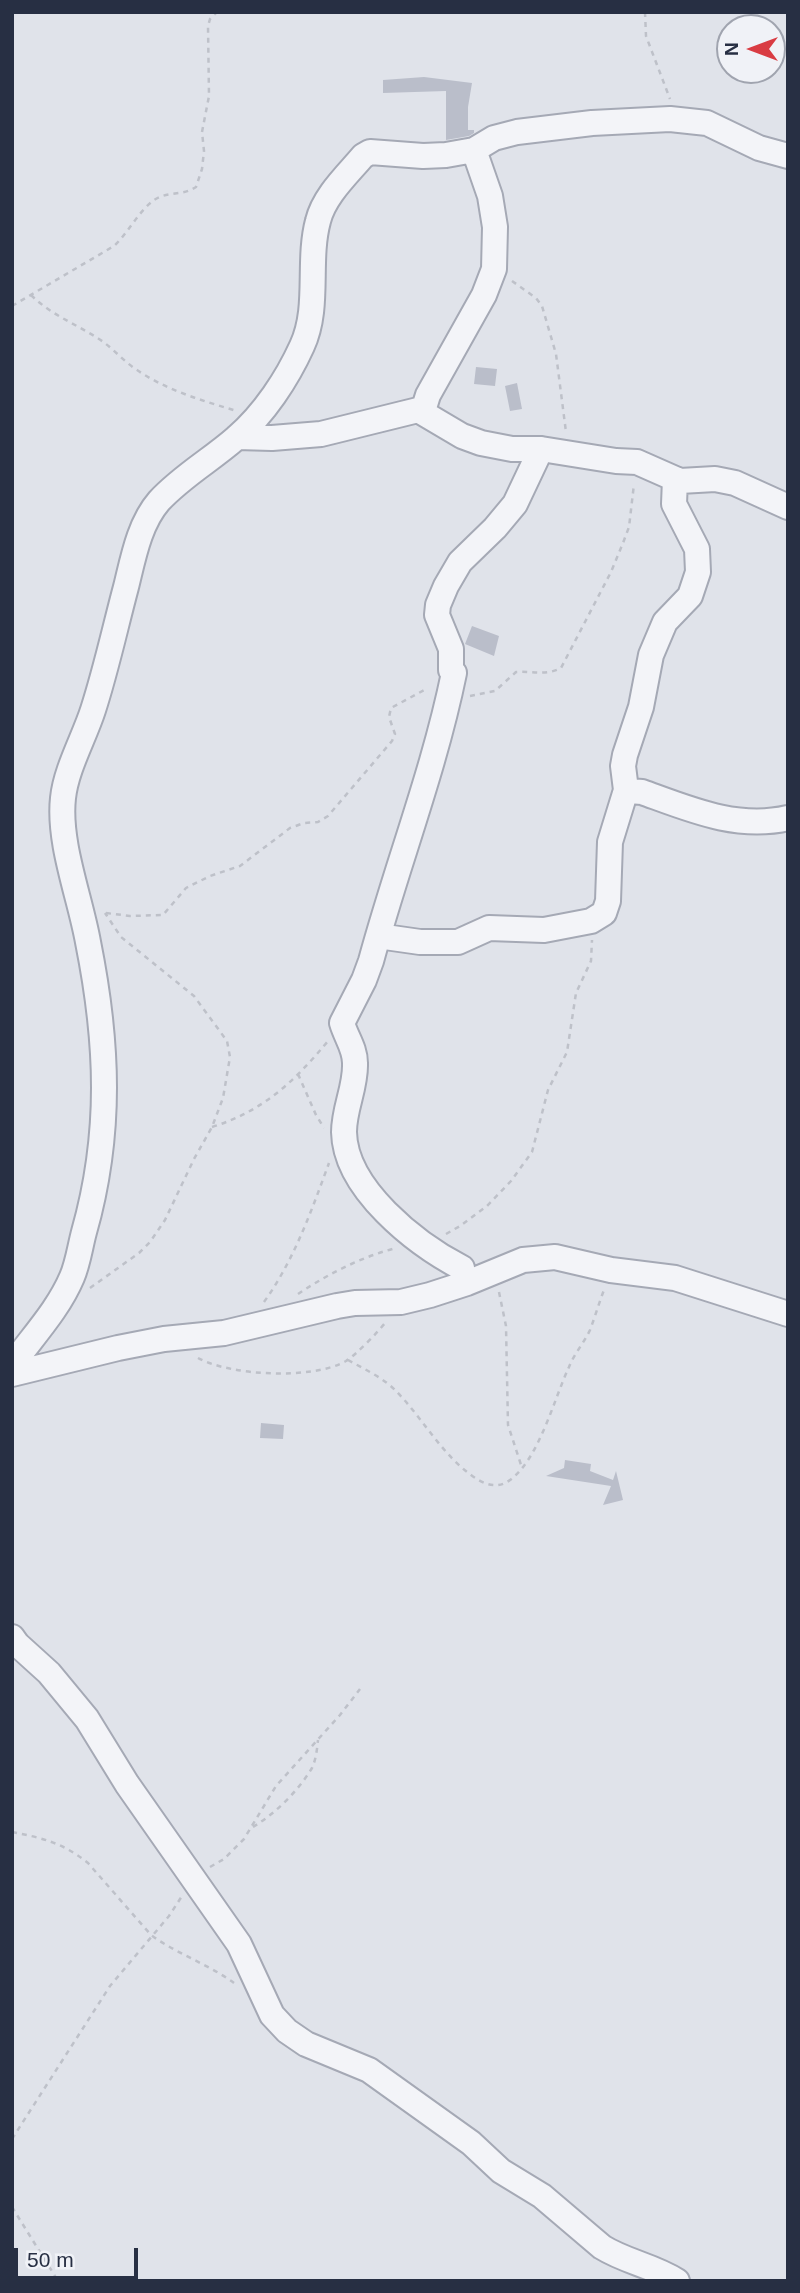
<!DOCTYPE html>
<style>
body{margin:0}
#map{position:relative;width:800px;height:2293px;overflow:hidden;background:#e0e3ea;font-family:Arial,sans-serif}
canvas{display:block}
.frame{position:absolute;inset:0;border:14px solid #272f43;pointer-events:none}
.north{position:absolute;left:716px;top:14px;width:70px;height:70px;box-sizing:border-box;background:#f0f2f7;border:2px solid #a0a4af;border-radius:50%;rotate:270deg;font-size:19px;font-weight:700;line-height:28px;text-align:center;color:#272f43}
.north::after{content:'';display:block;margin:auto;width:24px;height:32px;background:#d93c43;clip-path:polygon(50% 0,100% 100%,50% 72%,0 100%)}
.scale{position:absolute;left:14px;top:2248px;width:124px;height:32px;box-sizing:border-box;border:4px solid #272f43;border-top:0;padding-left:9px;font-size:21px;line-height:24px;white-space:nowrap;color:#272f43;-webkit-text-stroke:5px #f0f2f7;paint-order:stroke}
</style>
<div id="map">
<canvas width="800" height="2293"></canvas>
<div class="frame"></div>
<div class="north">N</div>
<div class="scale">50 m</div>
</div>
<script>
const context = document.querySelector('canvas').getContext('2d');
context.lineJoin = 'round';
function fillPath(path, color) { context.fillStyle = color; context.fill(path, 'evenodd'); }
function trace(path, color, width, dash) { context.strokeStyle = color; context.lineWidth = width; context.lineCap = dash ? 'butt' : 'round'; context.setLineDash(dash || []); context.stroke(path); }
fillPath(new Path2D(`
 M424,77L472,83L468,107V130H474V133L469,136L446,140V91L383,93V80Z
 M476,367L497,369L495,386L474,384Z
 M517,383L522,409L510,411L505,386Z
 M472,626L499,636L494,656L465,644Z
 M261,1423L284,1425L283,1439L260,1438Z
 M565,1460L591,1464L590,1471L613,1480L616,1471L623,1500L603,1505L611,1486L546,1476L564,1468Z`), '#babeca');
const minor = new Path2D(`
 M423,411L428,395L484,295L494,269L495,227L490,196L474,150
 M237,437L272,438L321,434L418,410L462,436L481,443L512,449H541L616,461L637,462L680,481L715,479L735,483L788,507
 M626,787L629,791L642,792C689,809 737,830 788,818
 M378,936L420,942H458L489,928L544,930L591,921L604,913L608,901L610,842L626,790L623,766L625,755L641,707L651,655L665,622L690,596L698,572L697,549L674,504L675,479
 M462,1268C416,1244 345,1189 344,1132C344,1108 356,1087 355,1063C355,1048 346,1037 342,1023L364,980L371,961C397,865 434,771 454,673L451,670V649L437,615L438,605L446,586L460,562L495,528L515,504L541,449
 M12,1365C33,1336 58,1310 72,1277C78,1263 80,1247 84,1232C112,1133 108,1042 88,942C80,897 58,843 63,798C66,769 84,738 93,710C106,670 115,628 126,587C133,559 139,524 159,501C182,476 211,460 236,438C264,414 287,379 302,346C320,307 307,262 318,221C324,196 347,175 363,156L370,152L423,156L446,155L474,150L494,138L517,132L592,123L670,119L707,123L759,148L788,156
 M12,1374L118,1348L164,1339L224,1333L337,1306L355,1303L401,1302L430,1295L467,1283L523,1260L555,1257L611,1270L675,1278L788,1314
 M12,1637L17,1644L49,1673L87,1719L127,1784L239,1944L272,2015L287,2031L306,2044L369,2070L471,2143L501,2171L542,2196L602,2247C626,2262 654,2266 677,2281`);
trace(minor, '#a5a9b5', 28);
trace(new Path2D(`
 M645,12L646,36L670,99
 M512,281L536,298L542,306L556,354L566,432
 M31,295C51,315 76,324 99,339C113,348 123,361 137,370C166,390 203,401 237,411
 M12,306L114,246C129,232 138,212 154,200C167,191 183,196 196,187L202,169L204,151L202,132L209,96L208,26L210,19L217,12
 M470,696L495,691L516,672C532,671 546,676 561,668L611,572L623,543L629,527L634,484
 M106,913L130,916L163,915L186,888L210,876L240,866L290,828L304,823L318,822L328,816L392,741L395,734L389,717L391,708L428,688
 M298,1074L316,1115L324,1128
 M212,1127C263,1111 294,1082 328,1041
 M446,1234L460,1226L487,1206L511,1181L532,1152L548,1090L567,1052L576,993L591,961L592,940
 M90,1288L139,1253L150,1242L165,1220L194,1159L212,1127L223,1098L230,1057L227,1041L194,996L121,937L105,913
 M499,1292L506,1326L508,1425L522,1468
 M298,1294C328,1274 361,1257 396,1248
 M264,1302C294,1260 311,1212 329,1163
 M198,1358C231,1376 313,1380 346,1361C357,1354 377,1333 385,1323
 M348,1360C364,1369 384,1378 397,1392C423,1419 441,1453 471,1475C483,1484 497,1490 510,1480C539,1459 554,1399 569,1367C574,1354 584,1343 590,1330C595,1317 599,1303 604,1290
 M253,1827C276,1813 298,1791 312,1768C316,1759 317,1750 318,1740
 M12,1832C43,1838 63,1843 88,1863L151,1935C177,1954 208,1964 234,1983
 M210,1867L224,1859L244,1839L276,1786L340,1715L360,1689
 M12,2139L110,1986L169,1916L182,1896
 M12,2207L58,2281`), '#bec1c9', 2.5, [5, 5]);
trace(minor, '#f3f4f8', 24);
</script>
